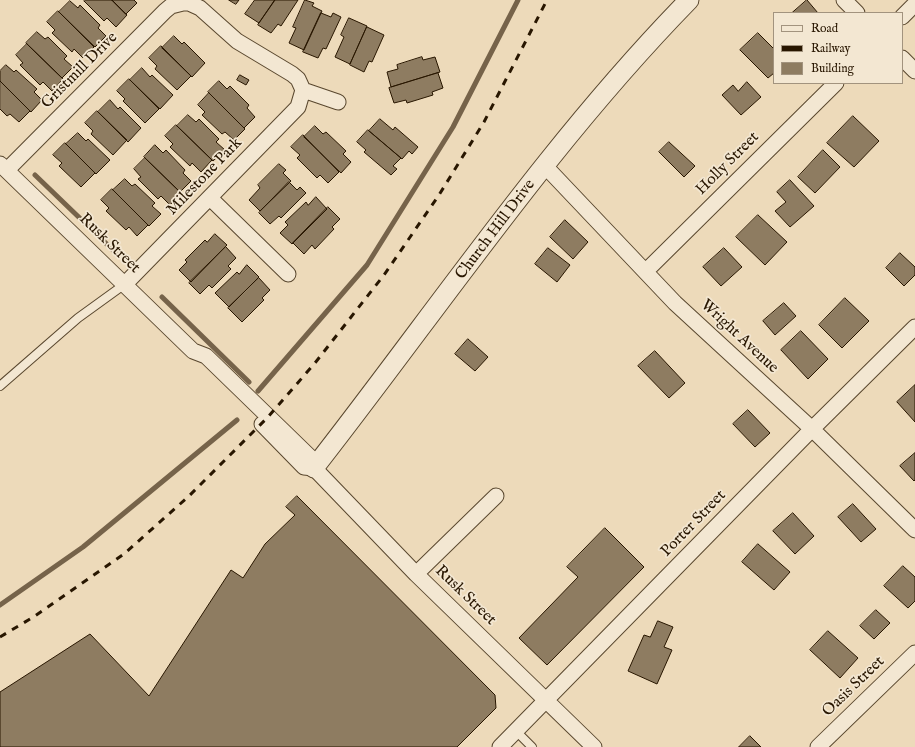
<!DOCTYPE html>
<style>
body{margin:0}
#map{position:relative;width:915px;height:747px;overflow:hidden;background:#eddaba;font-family:"IM FELL English",serif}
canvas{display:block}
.legend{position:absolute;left:773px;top:12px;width:130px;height:72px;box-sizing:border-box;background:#f3e7d2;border:1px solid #a2937e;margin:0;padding:5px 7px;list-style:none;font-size:12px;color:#281600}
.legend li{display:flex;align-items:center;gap:8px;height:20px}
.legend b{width:20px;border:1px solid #a2937e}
</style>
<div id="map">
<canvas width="915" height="747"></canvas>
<ul class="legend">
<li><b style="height:5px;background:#f3e7d2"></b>Road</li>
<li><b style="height:5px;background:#281600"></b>Railway</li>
<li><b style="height:11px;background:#8e7c61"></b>Building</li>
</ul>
</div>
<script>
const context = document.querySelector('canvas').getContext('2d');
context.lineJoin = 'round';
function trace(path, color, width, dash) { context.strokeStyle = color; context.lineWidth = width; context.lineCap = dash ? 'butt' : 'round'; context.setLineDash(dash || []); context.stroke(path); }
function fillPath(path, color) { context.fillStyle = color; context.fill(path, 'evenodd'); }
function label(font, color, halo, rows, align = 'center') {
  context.font = font + ' "IM FELL English",serif'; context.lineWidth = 3.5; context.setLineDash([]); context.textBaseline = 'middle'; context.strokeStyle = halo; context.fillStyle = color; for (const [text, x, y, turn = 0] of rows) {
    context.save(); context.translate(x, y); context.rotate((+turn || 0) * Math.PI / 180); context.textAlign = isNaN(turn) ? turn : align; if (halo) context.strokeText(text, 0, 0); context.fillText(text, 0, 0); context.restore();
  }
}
trace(new Path2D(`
 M35,175L115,252
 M162,297L249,382
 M258,391L367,265L453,127L518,0
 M0,605L83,547L237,420`), '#76634a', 5);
const building = new Path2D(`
 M85,0H112L127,15L116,27L107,18L104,21L84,1Z
 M112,0H134L137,3L126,14Z
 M229,0H239L236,4Z
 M255,0H275L259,23L245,14Z
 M275,0H298L281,26L278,24L271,33L258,25Z
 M305,0L314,3L312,6L322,11L304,50L289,43L296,28L293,27Z
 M807,0L818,13H792Z
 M70,1L78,8L80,5L100,25L98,28L106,36L95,47L59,12Z
 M58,11L94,47L83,58L74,49L72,52L52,33L55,30L47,22Z
 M321,13L331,17L333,13L341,17L326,49L323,48L318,58L303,52Z
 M349,18L367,26L350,64L335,57L344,37L341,35Z
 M367,27L384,35L372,62L369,61L364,72L350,65Z
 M37,32L45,39L48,37L67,56L64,59L73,67L62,78L26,43Z
 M758,33L774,49V73L768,78L740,50Z
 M174,36L182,44L184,42L205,63L192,77L162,48Z
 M27,44L63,79L52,91L43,82L40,85L20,65L23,63L16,55Z
 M161,46L191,76L177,90L155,69L157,66L149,58Z
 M422,57L423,60L435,57L440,72L391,87L387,72L398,69L397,65Z
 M6,65L14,72L16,70L37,89L34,92L42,100L31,112L0,81V71Z
 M142,68L150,77L152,75L173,95L160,109L130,80Z
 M438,73L443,88L432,92L433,95L407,103L406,100L394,103L389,88Z
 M240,75L249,80L246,85L237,80Z
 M129,79L159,109L145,123L123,101L125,99L117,91Z
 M0,81L30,111L19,122L10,114L7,116L0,109Z
 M219,81L227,89L230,86L249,105L247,108L255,117L244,128L208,92Z
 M747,82L761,97L741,115L722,95L733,85L738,91Z
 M209,93L245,129L234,140L225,132L222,134L202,115L205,112L198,105Z
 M110,100L118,109L120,107L141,128L128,142L98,112Z
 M97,111L127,140L113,155L91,134L93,131L85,123Z
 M188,115L196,122L199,119L219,139L216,142L225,150L213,161L177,126Z
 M853,116L879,141L854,167L827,143Z
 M380,119L393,130L395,127L418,147L412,154L409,151L402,159L369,131Z
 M176,125L212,160L201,172L192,163L190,166L170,147L173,144L165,136Z
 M315,126L323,134L326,132L346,151L343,154L351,162L341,173L304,137Z
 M368,130L401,158L393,166L397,169L391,175L364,152L366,150L357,142Z
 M78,133L86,141L88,139L110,160L96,174L66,144Z
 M303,135L339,172L328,183L320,175L317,178L297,158L300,155L291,147Z
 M669,142L695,166L684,177L659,152Z
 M65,143L95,173L81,187L59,166L62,163L53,155Z
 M155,145L163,153L166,150L185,170L183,173L191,181L180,192L144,157Z
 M823,150L840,167L815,193L798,177Z
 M145,158L181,193L170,205L161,196L158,199L138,179L141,177L134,169Z
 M279,164L286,170L283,173L291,181L260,211L249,200L260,188L258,185Z
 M125,179L132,186L135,184L155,203L152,206L161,214L149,226L113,190Z
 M790,180L814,206L790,227L775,211L786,202L777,192Z
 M289,182L297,190L300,187L306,193L281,218L279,216L270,224L259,213Z
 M112,189L148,225L137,236L129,227L126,230L106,211L109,208L101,200Z
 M316,197L327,209L292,244L280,233L288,225L285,222L306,202L308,205Z
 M328,207L340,219L332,227L334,229L315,249L312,245L304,254L293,243Z
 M758,215L787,242L765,265L736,237Z
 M565,220L588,242L573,259L550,237Z
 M215,234L227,245L191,282L179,270L187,262L185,260L205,240L207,242Z
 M226,247L236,258L228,266L231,269L212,288L209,285L200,294L189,283Z
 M548,248L570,265L557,282L535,264Z
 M724,248L742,267L721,286L703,267Z
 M900,253L915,267V275L904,286L886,268Z
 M247,265L259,277L229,307L215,293L237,272L239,274Z
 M259,278L270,290L262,298L264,300L242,322L228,308Z
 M845,298L869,321L842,348L819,325Z
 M784,303L796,316L775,335L763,321Z
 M801,331L828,359L808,379L781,350Z
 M468,339L488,357L475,371L455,354Z
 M655,351L685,383L669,398L638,366Z
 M915,385V422L897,402Z
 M748,410L770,433L755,447L733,424Z
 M915,453V480L914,481L900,466Z
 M297,496L495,695L496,708L457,747H0V692L90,634L149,696L231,570L243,578L265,544L295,515L286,507Z
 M853,504L876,529L861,542L838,517Z
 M793,513L814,536L795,554L773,531Z
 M605,528L644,567L547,665L519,638L578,577L567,567Z
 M758,544L790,572L774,590L742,562Z
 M903,566L915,577V601L908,608L884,586Z
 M876,610L890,623L874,639L860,626Z
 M658,621L673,627L664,647L672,650L657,684L628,671L644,635L650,637Z
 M828,631L858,658L840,678L810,650Z
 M750,736L761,747H739Z`);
fillPath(building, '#8e7c61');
trace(building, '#281600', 1);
const service = new Path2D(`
 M0,386L78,318L125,284
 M516,731L532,747`);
const minor = new Path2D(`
 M844,0L857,13
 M902,17L915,4
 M902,58L915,71
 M0,164L193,351L206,356L311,458L314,468L416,574L594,747
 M545,166L675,303L812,429L915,530
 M7,170L165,11L171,6L183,3H189L200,8L237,41L292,74L298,79L303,90L338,102
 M210,198L288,274
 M646,271L836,83
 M125,284L298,107L303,90
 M262,424L304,467L314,468
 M416,574L496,496
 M500,747L812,429L915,327
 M818,747L915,653`);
const tertiary = new Path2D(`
 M314,468C436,312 550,142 689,0`);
trace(service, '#59472e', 10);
trace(minor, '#59472e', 17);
trace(tertiary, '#59472e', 21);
trace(service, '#f3e7d2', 8);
trace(minor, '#f3e7d2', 15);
trace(tertiary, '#f3e7d2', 19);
trace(new Path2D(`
 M0,637L35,616L124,554L189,496L268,417L315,363L384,275L439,195L484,122L547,0`), '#281600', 3, [7, 7]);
label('16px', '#281600', '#f3e7d2', [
 ["Gristmill Drive",80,71,-45],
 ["Holly Street",728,164,-45],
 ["Milestone Park",205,177,-46],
 ["Church Hill Drive",496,230,-53],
 ["Rusk Street",109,244,44],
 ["Wright Avenue",739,337,43],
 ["Porter Street",694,524,-46],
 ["Rusk Street",465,596,44],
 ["Oasis Street",854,687,-44]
]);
</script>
